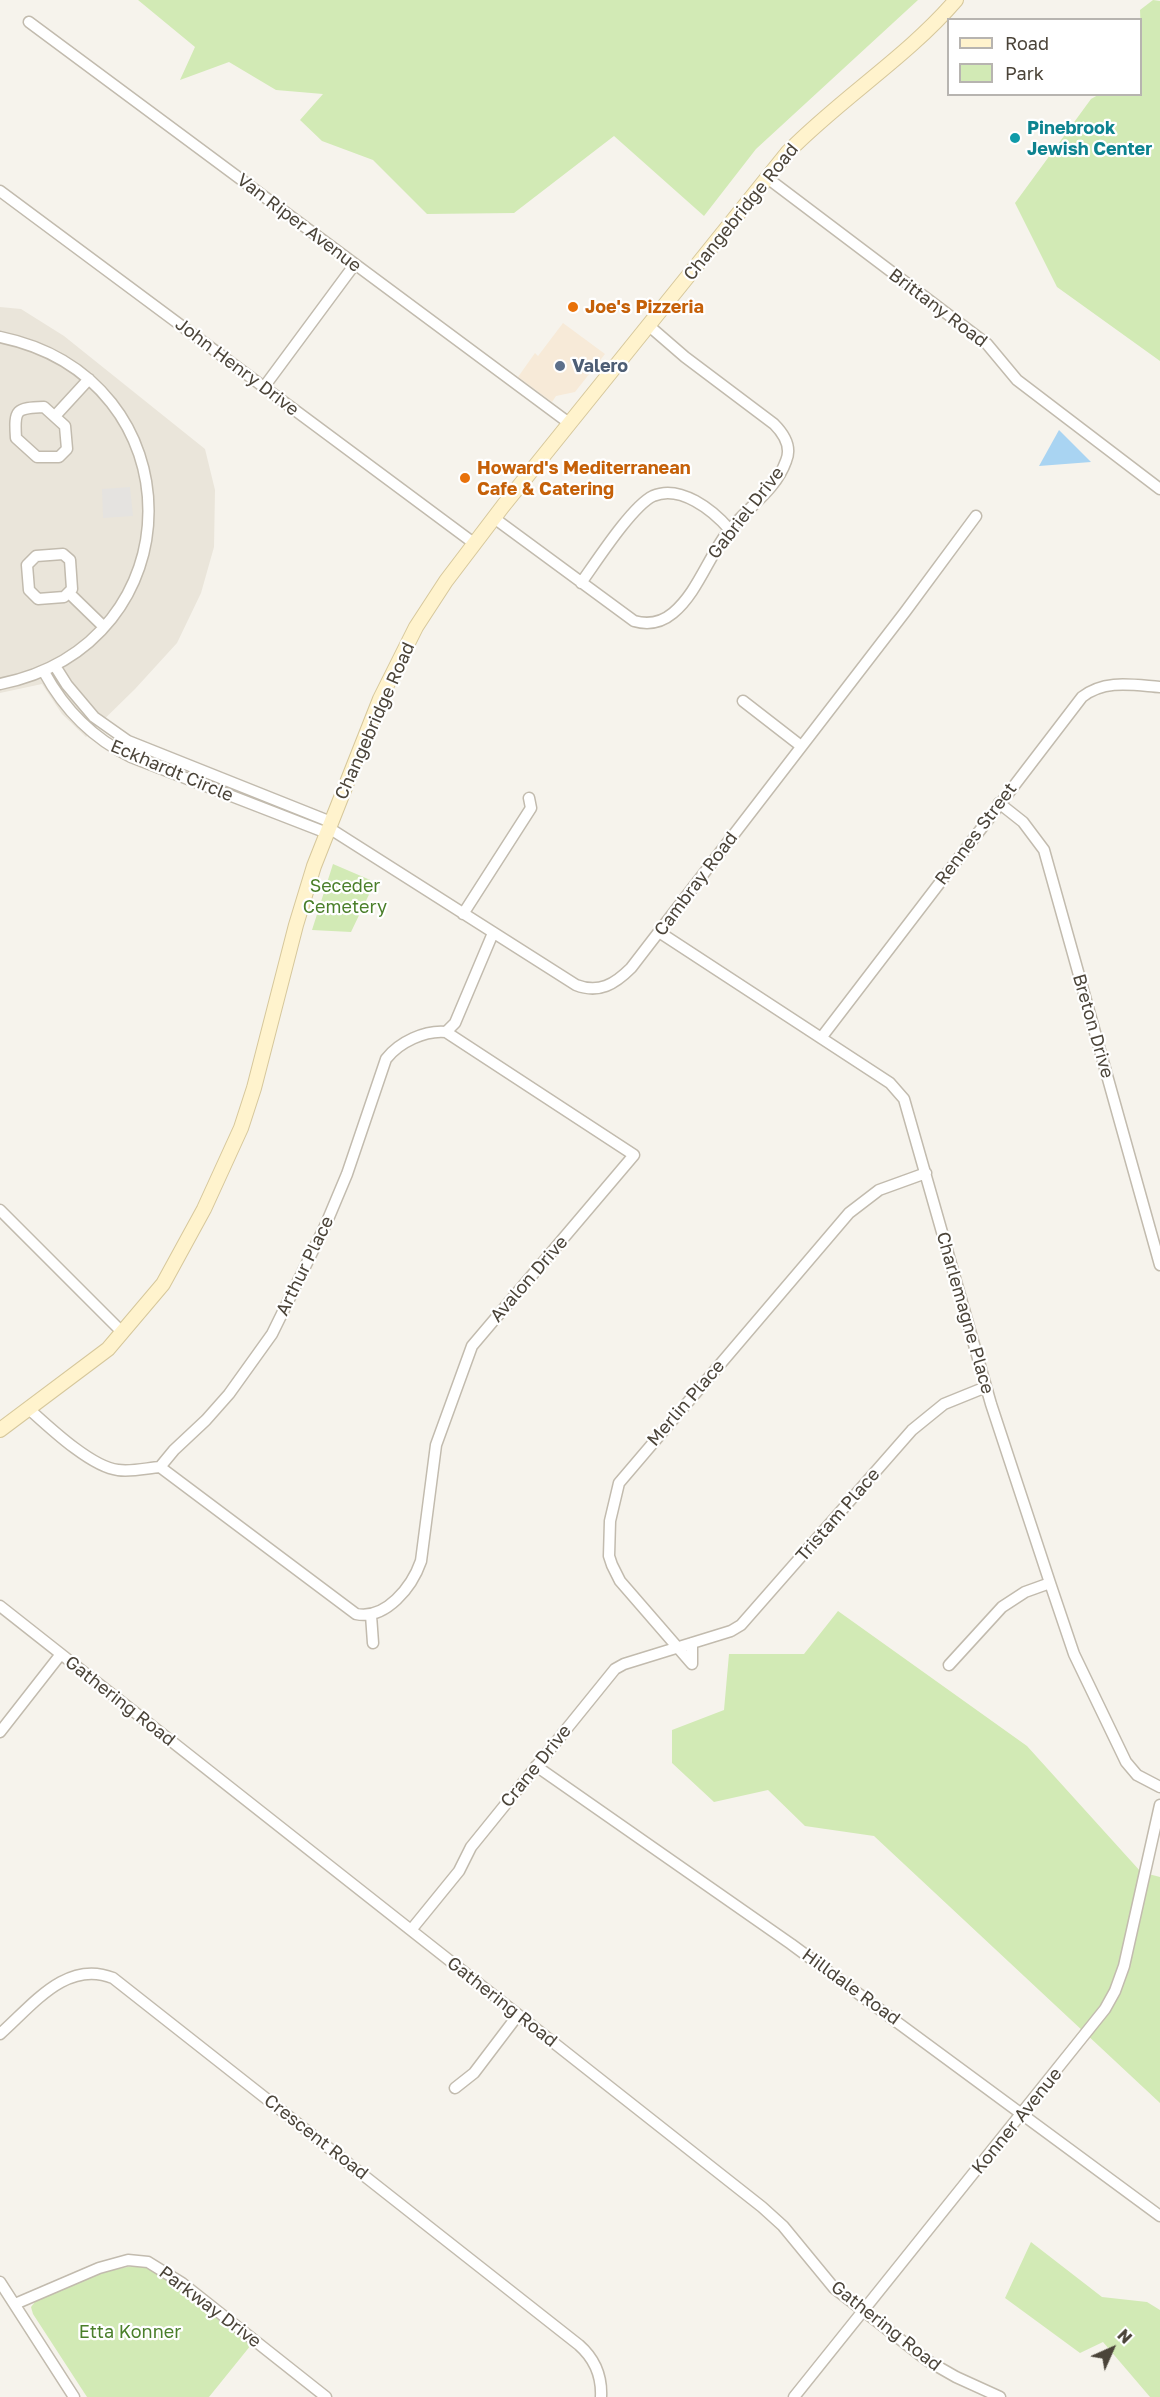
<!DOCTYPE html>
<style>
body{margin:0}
#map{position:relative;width:1160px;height:2397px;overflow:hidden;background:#f6f3ec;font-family:"Golos Text",sans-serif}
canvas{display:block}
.legend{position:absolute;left:947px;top:18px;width:195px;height:78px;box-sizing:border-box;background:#fff;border:2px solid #b7b4b0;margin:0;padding:8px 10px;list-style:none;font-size:18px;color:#4b4439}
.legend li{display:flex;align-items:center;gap:12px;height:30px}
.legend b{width:30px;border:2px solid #b7b4b0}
.north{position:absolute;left:1082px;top:2319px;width:60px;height:60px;-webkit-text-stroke:4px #fff;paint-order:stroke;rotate:45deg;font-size:16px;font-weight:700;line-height:24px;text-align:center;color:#4b4439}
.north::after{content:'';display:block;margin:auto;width:21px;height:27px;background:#4b4439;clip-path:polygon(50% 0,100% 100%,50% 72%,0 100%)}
</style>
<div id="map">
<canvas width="1160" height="2397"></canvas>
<ul class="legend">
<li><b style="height:8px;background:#fff3cd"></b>Road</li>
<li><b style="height:16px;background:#d2eab5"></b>Park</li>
</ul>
<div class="north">N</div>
</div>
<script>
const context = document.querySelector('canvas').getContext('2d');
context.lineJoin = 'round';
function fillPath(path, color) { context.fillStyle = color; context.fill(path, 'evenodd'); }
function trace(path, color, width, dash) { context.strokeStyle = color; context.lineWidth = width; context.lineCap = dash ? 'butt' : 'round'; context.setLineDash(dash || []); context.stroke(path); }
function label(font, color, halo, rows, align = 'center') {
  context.font = font + ' "Golos Text",sans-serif'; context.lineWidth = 4.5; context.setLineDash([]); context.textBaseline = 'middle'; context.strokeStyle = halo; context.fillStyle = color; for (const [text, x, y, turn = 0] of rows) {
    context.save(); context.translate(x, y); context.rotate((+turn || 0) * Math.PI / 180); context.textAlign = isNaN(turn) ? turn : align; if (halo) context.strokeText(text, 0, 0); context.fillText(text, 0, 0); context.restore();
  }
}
fillPath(new Path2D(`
 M0,307L21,309L64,336L205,449L215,490L214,547L201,593L177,643L135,689L86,737L62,714L42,684L0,693Z`), '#eae5da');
fillPath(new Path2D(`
 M563,323L605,354L575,392L556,396L552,402L518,377L535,353L538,356Z`), '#f7ead8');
fillPath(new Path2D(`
 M138,0H918L756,149L704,216L614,136L514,213L427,214L373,160L322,141L300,120L323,94L276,90L229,62L180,80L195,47Z
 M1153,0L1160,1V361L1057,287L1015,203L1091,99L1098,95L1140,94L1142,61L1140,10Z
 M333,864L375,882L351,932L312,930Z
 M838,1611L1027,1746L1141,1872L1160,1877V2103L874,1836L805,1826L768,1790L714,1802L672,1763V1730L724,1710L729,1654H804Z
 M1031,2242L1102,2297L1147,2302L1160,2310V2397H1150L1103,2342L1080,2353L1005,2298Z
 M132,2266H142L155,2271L228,2324L251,2345L209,2397H87L33,2314L31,2307L38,2298L104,2272Z`), '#d2eab5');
fillPath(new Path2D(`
 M130,487L133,516L103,518L102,489Z`), '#e5e3e0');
fillPath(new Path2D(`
 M1059,430L1091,462L1039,466Z`), '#a9d4f2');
const minor = new Path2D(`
 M29,22L569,423
 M766,177L987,344L1017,380L1160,489
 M0,191L475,544
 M0,337C198,378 198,644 0,684
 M264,387L355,264
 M44,407L65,426L67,449L59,457H37L16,438C14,409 16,408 44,407Z
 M55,416L89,379
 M494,518L634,621C648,625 661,623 673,613C697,593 708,558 727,533C746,508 775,492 786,461C792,447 784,434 774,424L685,357L648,325
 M63,554L70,560L72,589L64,597L38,599L29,590L27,565L36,556Z
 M581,583C596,562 632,506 653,496C680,484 713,510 730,530
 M69,593L104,627
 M55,666L67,685L94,717L128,741L331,822
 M44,672C64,709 92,738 131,757L327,833
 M743,701L801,746
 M999,803L1023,822L1044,850L1160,1265
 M329,828L576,985C599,994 615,984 631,968L905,612L976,516
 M463,914L531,808L529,798
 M659,932L890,1083L904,1099L991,1404L1050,1583L1074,1654L1126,1762L1137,1775L1160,1787
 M821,1038L1082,697C1105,679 1133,685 1160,687
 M0,1210L123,1333
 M29,1409C49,1427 91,1467 118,1470C132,1472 147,1468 160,1467L174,1450L206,1420L229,1394L272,1334L326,1224L347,1174L386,1059C399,1042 425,1030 446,1032L455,1023L493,933
 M160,1467L356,1614C386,1620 412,1587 421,1561L436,1445L472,1346L634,1155L446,1032
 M0,1606L762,2207L783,2226L834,2288L928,2361L956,2377L1000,2397
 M371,1615L373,1643
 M692,1643V1664L620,1581L612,1565L609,1556L610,1521L619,1483L849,1213L879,1190L926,1173
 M949,1665L1002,1607L1025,1592L1050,1583
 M0,1732L61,1654
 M536,1766L791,1944L1160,2216
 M411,1930L459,1871L471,1847L615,1669L624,1664L731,1631L741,1625L912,1430L944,1404L986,1387
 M0,2034C32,2006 66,1959 113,1978L579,2345C595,2359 602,2376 601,2397
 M455,2088L474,2073L518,2015
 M0,2282L74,2397
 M15,2304L99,2268L128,2260L148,2262L182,2283L326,2397
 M794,2397L1105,2009L1115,1991L1124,1966L1160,1805`);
const secondary = new Path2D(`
 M0,1430L108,1349L163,1284L204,1209L241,1128L254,1088L296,925L314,866L380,699L416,627L446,581L503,506L788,152C841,98 907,57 956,0`);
trace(minor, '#c2bbae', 13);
trace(secondary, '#d6c79b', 16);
trace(minor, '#fff', 10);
trace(secondary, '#fff3cd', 14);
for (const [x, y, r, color] of [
 [1015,138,6,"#0f9aa8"],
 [573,307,6,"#e8710a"],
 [560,366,6,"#5c6f8a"],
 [465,478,6,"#e8710a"]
]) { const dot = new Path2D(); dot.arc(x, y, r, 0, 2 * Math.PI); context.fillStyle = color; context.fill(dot); trace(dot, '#fff', 2); }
label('bold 18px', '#0d838f', '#fff', [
 ["Pinebrook",1027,128],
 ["Jewish Center",1027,149]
], 'left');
label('18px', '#4b4439', '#fff', [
 ["Changebridge Road",741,212,-51],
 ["Van Riper Avenue",299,223,37],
 ["Brittany Road",938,308,37],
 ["John Henry Drive",237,367,37],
 ["Gabriel Drive",746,513,-52],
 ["Changebridge Road",375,721,-66],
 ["Eckhardt Circle",172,771,23],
 ["Rennes Street",976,834,-53],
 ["Cambray Road",696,884,-53],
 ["Breton Drive",1093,1026,74],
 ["Arthur Place",305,1266,-64],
 ["Avalon Drive",529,1279,-49],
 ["Charlemagne Place",965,1313,74],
 ["Merlin Place",686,1403,-49],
 ["Tristam Place",838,1515,-49],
 ["Gathering Road",120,1701,38],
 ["Crane Drive",536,1766,-51],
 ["Hilldale Road",851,1987,36],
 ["Gathering Road",502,2002,38],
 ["Konner Avenue",1017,2121,-51],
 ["Crescent Road",316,2137,38],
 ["Parkway Drive",210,2307,37],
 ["Gathering Road",886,2326,38]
]);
label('bold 18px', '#c56008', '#fff', [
 ["Joe's Pizzeria",585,307],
 ["Howard's Mediterranean",477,468],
 ["Cafe & Catering",477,489]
], 'left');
label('bold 18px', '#4e5e75', '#fff', [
 ["Valero",572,366]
], 'left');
label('18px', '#4a7f2a', '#fff', [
 ["Seceder",345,886],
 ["Cemetery",345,907],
 ["Etta Konner",130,2332]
]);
</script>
